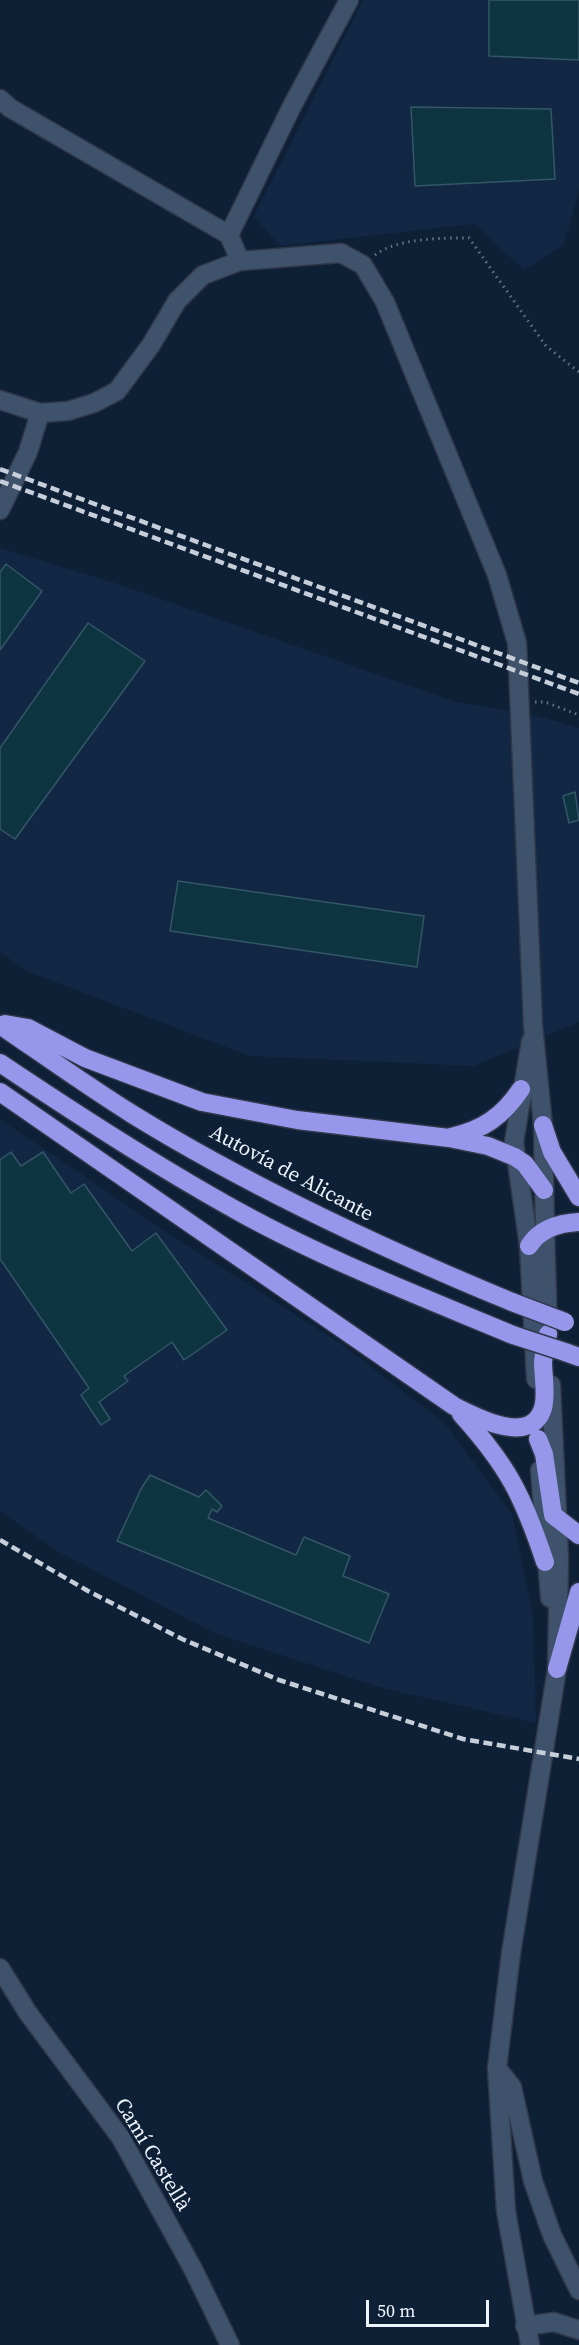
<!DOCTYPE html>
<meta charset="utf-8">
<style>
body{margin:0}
#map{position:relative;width:579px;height:2345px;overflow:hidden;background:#0e2036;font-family:"Source Serif 4",serif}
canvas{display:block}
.scale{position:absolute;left:366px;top:2300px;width:123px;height:27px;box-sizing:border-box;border:3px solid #edf4fd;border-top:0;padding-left:8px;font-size:18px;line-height:21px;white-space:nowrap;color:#edf4fd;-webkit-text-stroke:4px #0e2036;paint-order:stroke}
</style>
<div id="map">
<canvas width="579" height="2345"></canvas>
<div class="scale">50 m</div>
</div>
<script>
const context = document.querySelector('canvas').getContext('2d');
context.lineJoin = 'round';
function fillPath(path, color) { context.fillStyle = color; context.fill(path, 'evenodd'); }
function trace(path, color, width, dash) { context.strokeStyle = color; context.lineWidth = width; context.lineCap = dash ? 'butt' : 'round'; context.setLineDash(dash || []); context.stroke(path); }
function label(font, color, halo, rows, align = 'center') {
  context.font = font + ' "Source Serif 4",serif'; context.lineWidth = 6; context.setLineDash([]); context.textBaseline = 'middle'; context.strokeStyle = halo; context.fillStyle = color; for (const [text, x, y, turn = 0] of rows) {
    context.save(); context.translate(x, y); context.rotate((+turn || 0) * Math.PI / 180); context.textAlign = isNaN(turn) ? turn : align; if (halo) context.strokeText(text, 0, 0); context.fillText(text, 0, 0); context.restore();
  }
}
fillPath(new Path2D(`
 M363,0H579V189L564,245L524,270L475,224L280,246L254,216Z
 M0,548L115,583L456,702L538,716L579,728V1022L474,1066L250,1056L26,971L0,952Z
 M0,1119L165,1231L340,1343L444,1422L512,1514L533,1616L536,1723L379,1687L214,1633L57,1551L0,1511Z`), '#112743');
const building = new Path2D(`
 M489,0H579V60L489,56Z
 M411,107L551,109L555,179L415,186Z
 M6,564L42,591L0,650V572Z
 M88,623L145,661L15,839L0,829V748Z
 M575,792L579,820L569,823L563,796Z
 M178,881L424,916L417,967L170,931Z
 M11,1152L21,1166L43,1152L71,1193L84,1184L132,1251L156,1233L227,1330L184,1360L172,1342L124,1376L128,1381L99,1402L110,1419L101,1425L81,1395L89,1388L0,1259V1160Z
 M150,1475L199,1497L206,1490L222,1506L217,1512L212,1509L208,1518L296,1555L304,1537L350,1556L343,1576L389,1594L369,1643L117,1541L141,1489Z`);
fillPath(building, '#0e3341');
trace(building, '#335767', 1.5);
const minor = new Path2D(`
 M0,99L10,108L229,235
 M240,261L229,235L292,106L349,0
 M0,400L40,413L68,411L94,403L117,391L151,345L177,301L203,275L240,261L341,253L363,265L385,302L497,575L517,643L533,1025L543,1125L545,1231
 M0,510L28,452L40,413
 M529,1246L514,1142L531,1041
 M0,1968L28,2013L121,2138L193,2269L230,2345
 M497,2068L512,2087L533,2181L552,2235L579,2290
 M525,2326L554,2322L579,2330`);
const tertiary = new Path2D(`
 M545,1231L548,1331
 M529,1246L536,1379
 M540,1470L550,1598
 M530,2345L506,2211L497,2068L511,1953L557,1669L559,1558L551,1385`);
const motorway = new Path2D(`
 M5,1024L28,1028L85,1058L202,1102L297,1120L449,1138L488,1146L515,1157L525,1164L544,1190
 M0,1025C44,1055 87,1086 132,1114C252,1188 381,1248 512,1302
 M0,1063C79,1116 159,1168 243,1214C329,1261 422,1297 513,1335
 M0,1092L454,1406C476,1417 531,1447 543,1408C547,1394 543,1376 543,1362C544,1352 546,1343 548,1334
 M543,1125L552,1152L579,1197
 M451,1137C483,1130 503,1116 521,1089
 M529,1246C540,1228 559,1223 579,1222
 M565,1352L579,1357
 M461,1414C508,1466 523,1496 545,1562
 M538,1439L544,1454L553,1515L579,1535
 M557,1669L579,1592`);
trace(minor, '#2f3749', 21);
trace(tertiary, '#2f3749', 21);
trace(motorway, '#2f3749', 21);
trace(new Path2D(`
 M375,255C397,238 442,238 469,238L546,346L579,372
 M535,702H545L579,715`), '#657383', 3, [1.5, 4.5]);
trace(minor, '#3e526b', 18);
trace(tertiary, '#3e526b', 18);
trace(motorway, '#9697ea', 18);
trace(new Path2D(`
 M0,469L579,683
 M0,481L579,694
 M0,1540L88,1591L182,1639L279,1680L463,1739L579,1759`), '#c5ced9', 4.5, [9, 4.5]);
const motorwayBridge = new Path2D(`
 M512,1302L565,1322
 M513,1335L565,1352`);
trace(motorwayBridge, '#2f3749', 21, []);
trace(motorwayBridge, '#9697ea', 18);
label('21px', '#edf4fd', '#0e2036', [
 ["Autovía de Alicante",291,1174,28],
 ["Camí Castellà",152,2155,59]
]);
</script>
